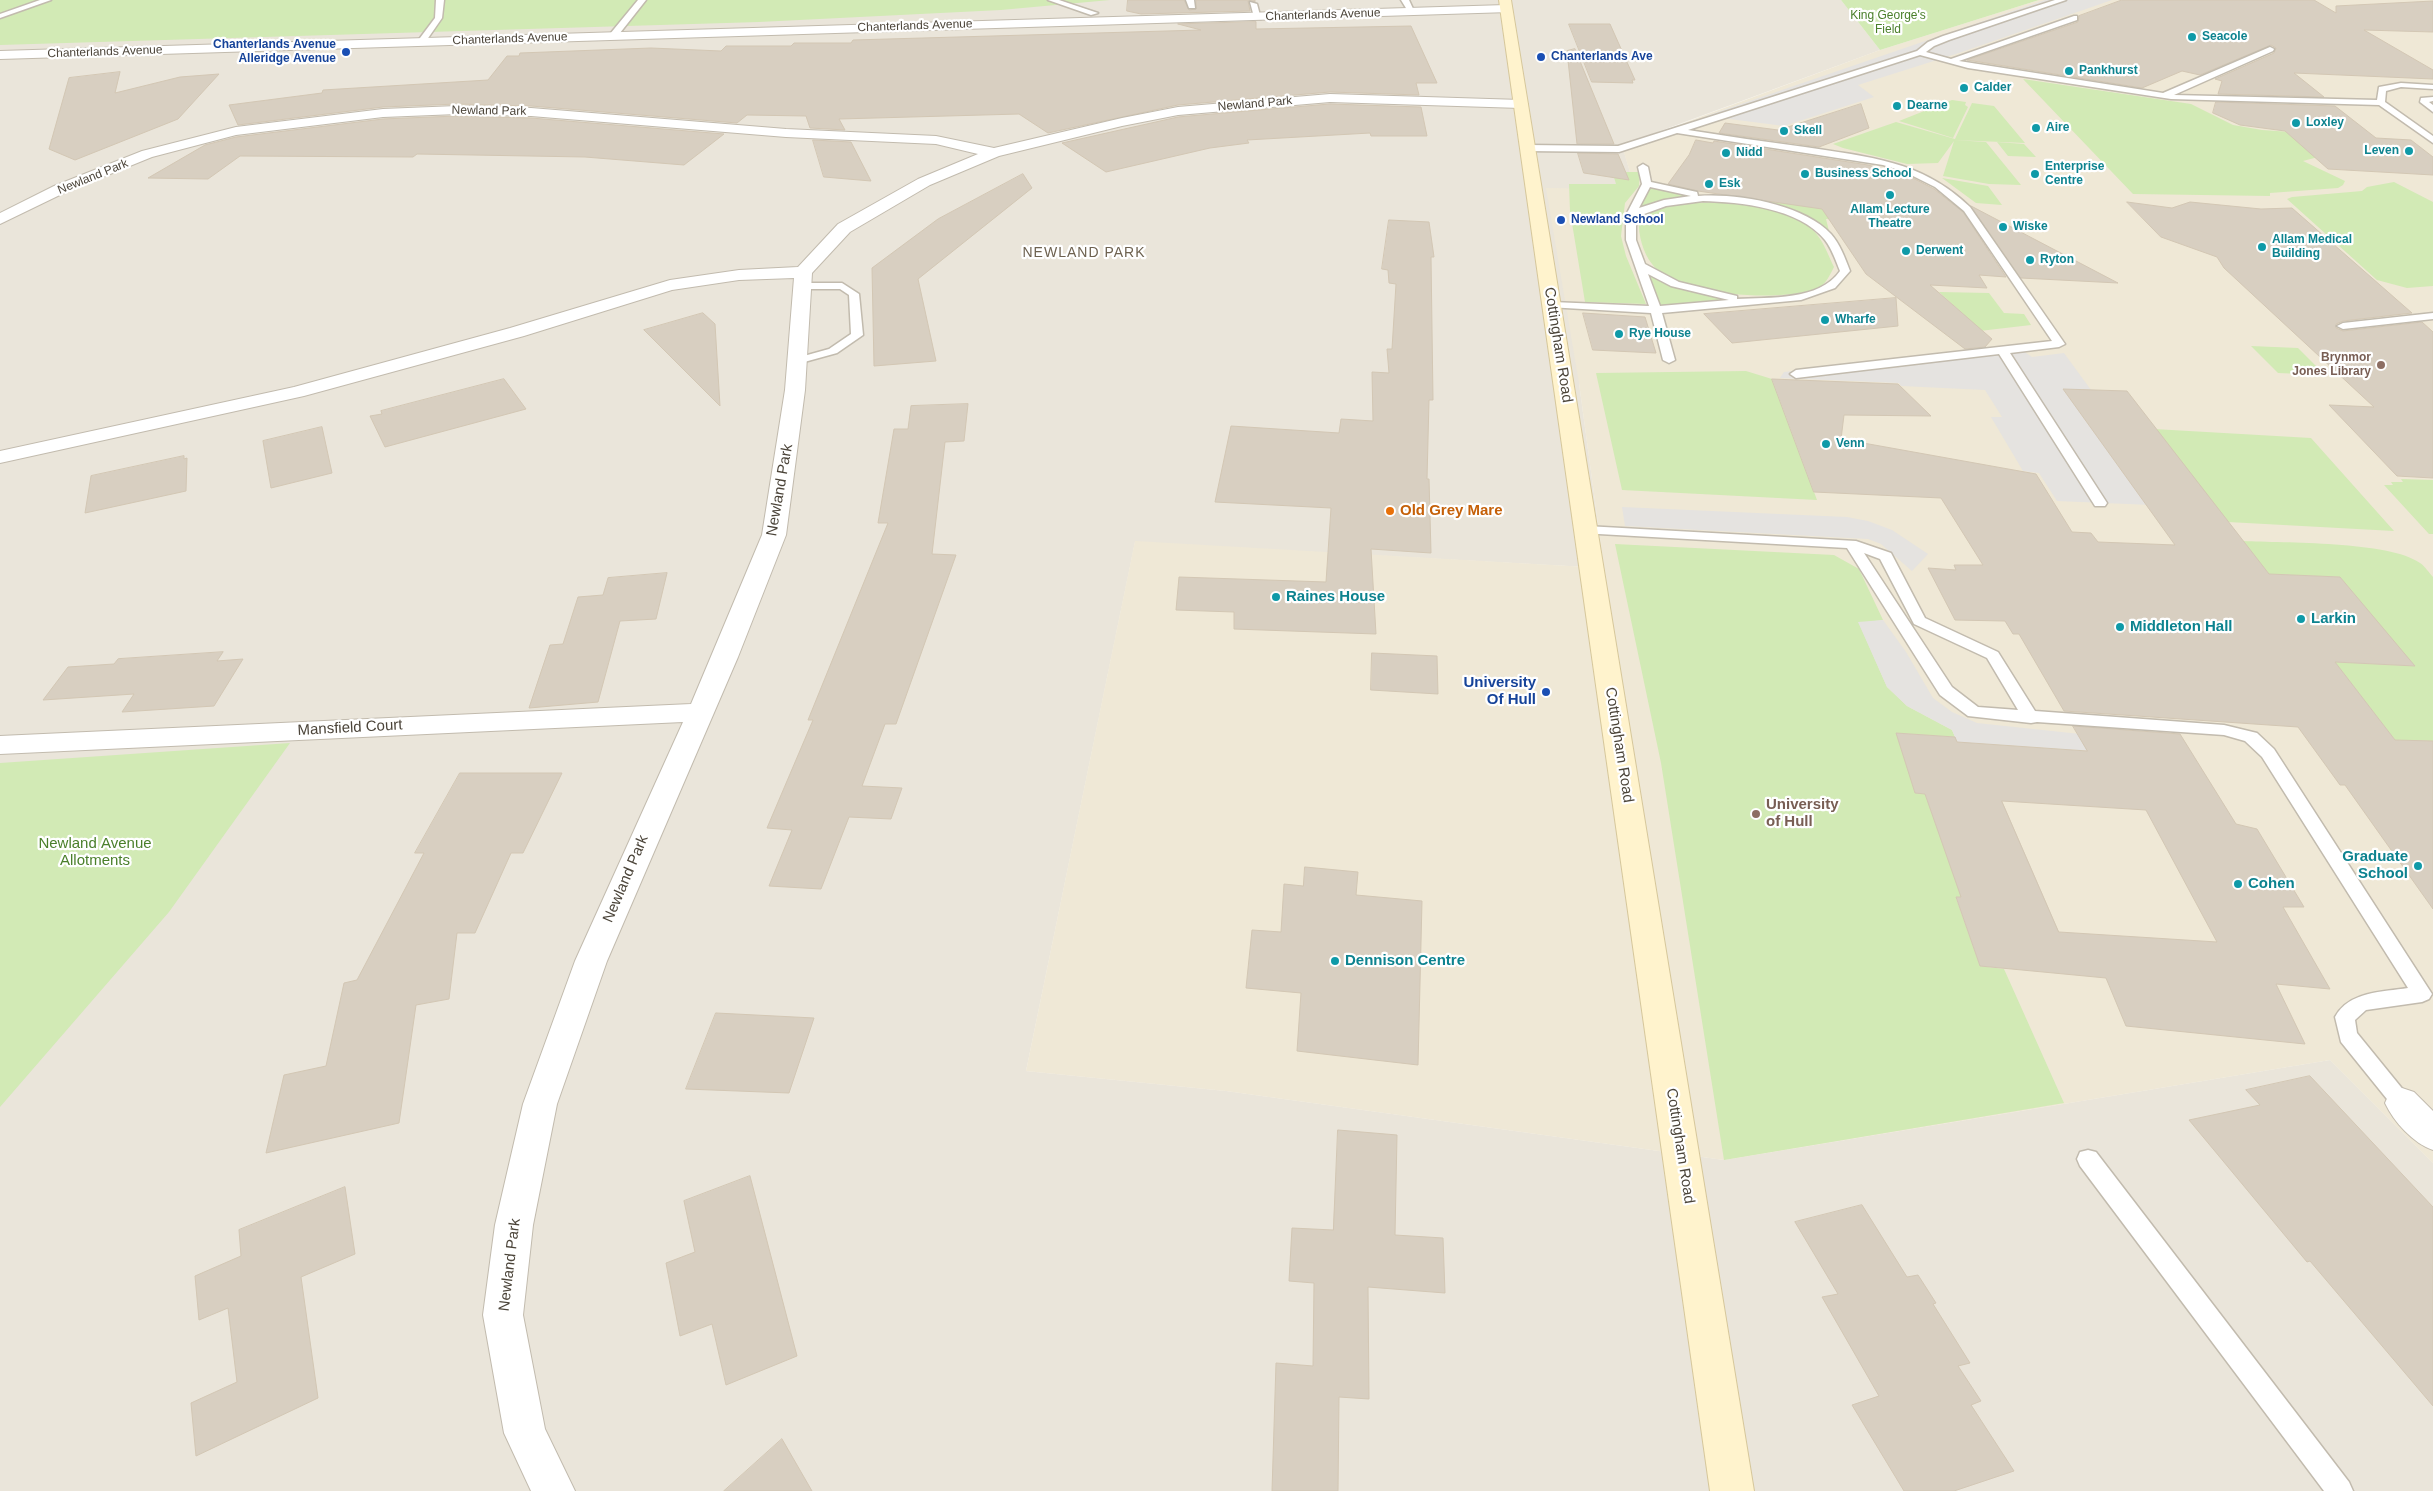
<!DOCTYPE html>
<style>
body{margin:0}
canvas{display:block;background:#f6f3ec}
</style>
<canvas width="2433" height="1491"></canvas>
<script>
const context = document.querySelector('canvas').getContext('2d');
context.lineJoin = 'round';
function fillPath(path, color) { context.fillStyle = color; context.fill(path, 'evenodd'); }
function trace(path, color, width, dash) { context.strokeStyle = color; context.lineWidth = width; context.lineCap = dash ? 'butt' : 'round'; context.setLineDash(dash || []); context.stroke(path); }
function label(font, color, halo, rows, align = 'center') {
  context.font = font + ' Arial,sans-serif'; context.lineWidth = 4.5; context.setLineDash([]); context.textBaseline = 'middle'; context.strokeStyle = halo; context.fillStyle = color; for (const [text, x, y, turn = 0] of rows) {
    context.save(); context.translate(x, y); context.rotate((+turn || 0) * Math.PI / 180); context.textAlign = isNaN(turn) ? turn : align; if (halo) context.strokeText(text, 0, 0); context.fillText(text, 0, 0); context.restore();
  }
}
fillPath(new Path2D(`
 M0,0H1841L1880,50L1622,145L1635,189L1579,383L1604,568L1135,542L1026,1071L1226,1091L1724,1160L2330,1060L2433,1163V1491H0Z`), '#eae5da');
fillPath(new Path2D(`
 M2039,0H2433V1163L2330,1060L1724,1160L1226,1091L1026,1071L1135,541L1604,568L1579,383L1546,188L1635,189L1622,146L1880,50Z`), '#efe8d6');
fillPath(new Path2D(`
 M0,0H1110L1001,10L759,22L0,45Z
 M1841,0H2039L1880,50Z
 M2023,79L2191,104L2233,125L2262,130L2291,132L2318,157L2303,161L2345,181L2343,185L2338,188L2270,193V196L2133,194Z
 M1952,100L1966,102L1965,105L1968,107L1953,138L1899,121Z
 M1972,103L1994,106L2025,143L1954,140L1986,142L2021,185L1989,184L1943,176L1954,141L1938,163L1907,164L1843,148L1833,144L1896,122L1955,139Z
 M1997,142L2024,144L2036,157L2008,156Z
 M1626,172H1640L1639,186L1625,203L1621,236L1626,256L1646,304L1585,302L1570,211L1569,184H1616L1613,174H1626Z
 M1942,178L1988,186L2002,205L1976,203Z
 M2394,182L2433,202V286L2407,288L2377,280L2287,199L2292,197L2362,191L2367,187Z
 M1647,184L1715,198L1679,200L1631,215Z
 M1753,198L1828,209L1854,220L1826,219L1830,235L1803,216L1750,203Z
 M1718,202C1746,205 1801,210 1818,236C1825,245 1829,257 1834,267C1830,275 1826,284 1818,288C1783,303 1674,296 1652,264C1643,253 1638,234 1639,221C1658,201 1692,203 1718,202Z
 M1641,266C1672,283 1707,293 1741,300L1656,310Z
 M1939,292L1989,293L2004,313L2024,314L2031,325L1971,332L1962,313Z
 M2251,346L2298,348L2325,375L2278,373Z
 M1746,371L1772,379L1817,500L1622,490L1596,373Z
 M2154,429L2311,438L2394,531L2228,522Z
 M2401,479L2433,480V534H2429L2384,485H2393L2391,482H2403Z
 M2243,541C2283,543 2390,541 2420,563C2425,566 2429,573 2433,577V741L2395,740L2335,662L2414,666L2340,577L2269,574Z
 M1615,544L1834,555L1859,569L1883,620L1859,623L1887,687L1907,706L1952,730L1955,737L1897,733L1915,792L1925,794L1962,897L1956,898L1980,966L2004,969L2064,1103L1724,1160L1661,763Z
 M290,743L169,912L0,1107V763Z`), '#d2eab5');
fillPath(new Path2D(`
 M2045,0H2112L1959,53L1858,85L1874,97L1784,126L1706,116Z
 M2017,347L2032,357L2064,353L2091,390L2151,505L2057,501L2039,473L2023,471L1991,417H2002L1985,390L1901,386L1899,383L1780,378L1784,372Z
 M1622,507L1847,517L1868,521L1892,530L1928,554L1912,571L1881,544L1868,539L1625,526Z
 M1883,620L1906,652L1933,698L1952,712L1977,723L2118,738L2123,753L1957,742L1952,730L1907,706L1887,687L1858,622Z`), '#e5e3e0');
const building = new Path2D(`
 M1128,0H1184L1189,10L1196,9V0H1255V2L1248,1L1250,11L1141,14L1127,11Z
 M2122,0H2314L2336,13V6L2433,1V32L2364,30L2433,70V79L2294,73L2324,97L2218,94L2222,81L2215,79L2274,53L2276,48L2271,45L2200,75L2182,71L2142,88L1967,60L2078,22L2079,16Z
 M1256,22V29L1411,26L1437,83H1416L1419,95L1330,92L1178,105L1048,133L1019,114L839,119L845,130L810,128L806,116L747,115L737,123L531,106L457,104L383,107L238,125L229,105L322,93L323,90L488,80L507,56H519L520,53L651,48L721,51L726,46H791L794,43H851L853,40L1201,30L1178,24Z
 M1569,24H1610L1635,80H1632L1633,83L1592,82Z
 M1575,49L1614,144H1577L1567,51Z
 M120,72L115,93L180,77L219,74L178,119L75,160L49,149L69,78Z
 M2216,102L2335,106L2376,138L2411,140L2433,157V175L2328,169L2285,131L2240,125L2213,113Z
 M1330,104L1421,107L1427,136H1371L1370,133L1247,140L1249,143L1210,148L1106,172L1062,143L1178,117Z
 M1861,104L1869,128L1819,147L1719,133L1725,123L1778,130Z
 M457,116L531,118L724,134L684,165L585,157L417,154L413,157L240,156L208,179L148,178L205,145L236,137L383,119Z
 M813,140L851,142L871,181L824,177Z
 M1696,140L1713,143L1714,141L1868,165L1909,176L1934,189L1963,212L2006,277L1979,275L1987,288L1930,285L1992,339L1985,347L1965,349L1866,274L1822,209L1698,191L1668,184L1689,155Z
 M1578,153L1618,154L1629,180L1584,173Z
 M1023,174L1032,188L918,279L936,361L874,366L872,268L938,219Z
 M2127,202L2172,208L2190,202L2261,209L2292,208L2412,313L2343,321L2336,324V328L2343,331L2422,322L2433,332V478L2397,476L2329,405L2374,407L2224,268L2217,257L2161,237Z
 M1971,206L2118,283L2021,278Z
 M1389,220L1429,222L1434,257H1431L1433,400H1429L1427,479H1429L1431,553L1371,549L1376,634L1234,629V612L1176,610L1179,577L1326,582L1331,508L1215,502L1231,426L1339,433L1341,419L1373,421L1372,372L1389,373L1387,349H1392L1396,284L1389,283L1388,270L1382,269Z
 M1896,298L1898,326L1732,343L1704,314Z
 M703,313L715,324L720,406L644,330Z
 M1583,313L1645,317L1656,353L1593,350Z
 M504,379L526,409L385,447L370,416L382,414L381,411Z
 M1772,379L1898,384L1931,416L1844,415L1841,439L2036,474L2072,532L2091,533L2098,542L2175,545L2063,389L2127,391L2269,574L2340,577L2415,666L2335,662L2395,740L2433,741V909L2345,785H2340L2298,727L2064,711L2019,634H2013L2005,621L1955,620L1928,568L1956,570L1954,565H1983L1941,498L1814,492Z
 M968,404L964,441L945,442L932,554L956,555L896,724H885L862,786L902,788L891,819L849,817L821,889L769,886L792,830L767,828L813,720H808L888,523H878L894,429H908L911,406Z
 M322,427L332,473L271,488L263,441Z
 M184,456V459L187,458L186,491L85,513L91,476Z
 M667,573L656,619L620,621L598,702L529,708L550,645L563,644L578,597L603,595L608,578Z
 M223,652L217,661L243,659L214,706L122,712L134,694L43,700L68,667L114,664L118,659Z
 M1372,653L1437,656L1438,694L1371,690Z
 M2073,726L2180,734L2236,824L2257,829L2304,907H2283L2330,989L2276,984L2305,1044L2126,1026L2106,978L1980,966L1956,897H1961L1925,794L1915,793L1896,733L1955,737L1957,742L2087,751ZM2002,801L2146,810L2217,942L2059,932Z
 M460,773H562L523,853H511L475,933H457L449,999L416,1005L399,1123L266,1153L284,1075L326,1066L344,983L357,980L424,853H415Z
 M1305,867L1358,872L1356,895L1422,901L1418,1065L1297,1051L1301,993L1246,988L1252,930L1281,932L1284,884L1303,886Z
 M716,1013L814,1018L789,1093L686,1089Z
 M2310,1076L2433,1207V1406L2310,1261L2307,1262L2189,1120L2260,1105L2246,1090Z
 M1338,1130L1397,1135L1395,1235L1443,1238L1445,1293L1368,1287L1369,1399L1339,1397L1338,1491H1272L1276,1363L1313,1366L1314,1283L1289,1281L1292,1228L1333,1230Z
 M750,1176L797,1356L726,1385L712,1324L680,1336L666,1263L695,1252L684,1201Z
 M345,1187L355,1254L301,1277L318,1398L196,1456L191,1403L237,1382L228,1308L199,1320L195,1276L241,1256L239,1230Z
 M1862,1205L1907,1277L1918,1275L1936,1303L1933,1304L1970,1363L1958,1366L1981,1401L1971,1405L2014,1471L1954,1491H1904L1852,1405L1879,1396L1822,1297L1838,1294L1795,1222Z
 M782,1439L812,1491H724Z`);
fillPath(building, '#d8cfc1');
trace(building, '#d3c7b4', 1);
const service = new Path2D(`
 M40,0H51L0,18V14Z
 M436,0H444L442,18L424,44H418L417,42L435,18Z
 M638,0H646L616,38H610V34Z
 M1048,0H1059L1098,13L1091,15Z
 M1186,0H1194L1195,8H1189Z
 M1401,0H1409L1415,13H1409Z
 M2055,0H2066L1949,40L1934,46L1926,52L1951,59L2074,16H2077V20L1959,61L2163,93L2270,47L2274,49L2273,51L2174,95L2377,100L2379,87L2401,83L2433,85V89L2401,87L2386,91L2385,102L2433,136V143L2379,105L2171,99L1968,68L1920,55L1688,130C1727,136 1766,142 1805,147C1869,157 1921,160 1970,207L2065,344L2059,347L2010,353L2107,503L2105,506H2095L1999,354L1796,378L1790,374L1796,370L2052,341L1964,211L1935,187L1905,172L1883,165L1677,133L1619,152L1527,151L1523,148L1527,145L1618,146L1917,51L1928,42L1943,36Z
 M1250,2L1257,4L1261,19L1254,17Z
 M2433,97V101L2429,102L2433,105V112L2420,102L2421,98Z
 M1643,164L1648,167L1651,182L1697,192L1698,196C1737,193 1803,204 1831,234C1840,244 1845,258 1850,271L1835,288L1801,300L1662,313L1675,360L1669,363L1663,360L1651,313L1548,307V303L1552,302L1649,306L1626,240V215L1642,184L1638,167ZM1650,187L1691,196L1664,200L1639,208ZM1703,201C1740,202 1799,208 1825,240C1832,249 1836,261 1840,271C1819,301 1770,297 1737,299V296L1679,282L1645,264L1636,240V217L1666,206ZM1648,274L1671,286L1729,300L1660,306Z
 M842,283L859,294L863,335L837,353L797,364L793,363V359L829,349L851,334L849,295L840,289H802L797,286L802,283Z
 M2433,313V319L2343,329L2337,326L2343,323Z
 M1586,526L1856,541L1891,553L1925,618L1998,652L2035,711L2224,725L2257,733L2274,749L2432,994L2429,999L2422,1002L2366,1010L2355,1020L2357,1033L2409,1097L2412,1103L2409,1109L2402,1112L2395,1109L2341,1042L2335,1017C2349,991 2383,992 2408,988L2262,757L2245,741L2224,735L2037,722L2031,723L1968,716L1940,695L1847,548L1581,533L1579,530L1581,527ZM1864,553L1880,559L1914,624L1987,658L2018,710L1978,707L1952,687Z
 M2088,1150L2096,1152L2349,1482L2353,1491H2324L2080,1166L2077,1159L2080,1152Z`);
const minor = new Path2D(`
 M1330,94L1521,100L1528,104L1521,108L1330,102L1178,115L1122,126L999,156L930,185L850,232L812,273L805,390L786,535L738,657L607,961L557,1104L533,1225L523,1315L545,1429L575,1491H531L504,1433L483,1315L495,1225L523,1104L575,961L683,722L0,754V736L691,704L762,535L785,390L794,278L739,280L672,290L524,336L304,396L0,463V451L294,387L510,328L670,280L739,270L798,267L838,224L918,179L978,154L936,144L786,137L531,116L457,114L383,117L236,135L152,157L66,192L0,224V213L54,186L142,151L236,127L383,109L457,106L531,108L786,129L936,136L994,148L1122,118L1178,107Z
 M2402,1088L2414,1092L2433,1111V1150C2413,1143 2394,1122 2385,1103L2390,1092Z`);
const tertiary = new Path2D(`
 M1506,5L1512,9L1510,12L0,59V51Z`);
const secondary = new Path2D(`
 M1499,0H1511L1754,1491H1710Z`);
trace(service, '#c2bbae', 3);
trace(minor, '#c2bbae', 2);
trace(tertiary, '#c2bbae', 2);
trace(secondary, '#d6c79b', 2);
fillPath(service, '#fff');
fillPath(minor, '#fff');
fillPath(tertiary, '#fff');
fillPath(secondary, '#fff3cd');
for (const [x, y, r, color] of [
 [2192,37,5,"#0f9aa8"],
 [346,52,5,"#1a4fb4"],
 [1541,57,5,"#1a4fb4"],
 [2069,71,5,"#0f9aa8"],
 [1964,88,5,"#0f9aa8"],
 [1897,106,5,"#0f9aa8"],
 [2296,123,5,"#0f9aa8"],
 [2036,128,5,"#0f9aa8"],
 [1784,131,5,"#0f9aa8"],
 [2409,151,5,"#0f9aa8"],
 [1726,153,5,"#0f9aa8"],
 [1805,174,5,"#0f9aa8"],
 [2035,174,5,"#0f9aa8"],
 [1709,184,5,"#0f9aa8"],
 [1890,195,5,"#0f9aa8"],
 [1561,220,5,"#1a4fb4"],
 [2003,227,5,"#0f9aa8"],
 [2262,247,5,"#0f9aa8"],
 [1906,251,5,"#0f9aa8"],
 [2030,260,5,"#0f9aa8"],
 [1825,320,5,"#0f9aa8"],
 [1619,334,5,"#0f9aa8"],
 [2381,365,5,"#8d6e63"],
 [1826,444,5,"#0f9aa8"],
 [1390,511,5,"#e8710a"],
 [1276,597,5,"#0f9aa8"],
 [2301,619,5,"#0f9aa8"],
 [2120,627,5,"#0f9aa8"],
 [1546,692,5,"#1a4fb4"],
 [1756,814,5,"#8d6e63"],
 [2418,866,5,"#0f9aa8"],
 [2238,884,5,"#0f9aa8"],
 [1335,961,5,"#0f9aa8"]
]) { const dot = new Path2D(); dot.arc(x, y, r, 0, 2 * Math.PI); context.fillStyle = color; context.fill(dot); trace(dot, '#fff', 2); }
label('12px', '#4b4439', '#fff', [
 ["Chanterlands Avenue",1323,15,-2],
 ["Chanterlands Avenue",915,26,-2],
 ["Chanterlands Avenue",510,39,-2],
 ["Chanterlands Avenue",105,52,-2],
 ["Newland Park",1255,104,-5],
 ["Newland Park",489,111,1],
 ["Newland Park",93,177,-22]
]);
label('12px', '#4a7f2a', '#fff', [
 ["King George's",1888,16],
 ["Field",1888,30]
]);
label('bold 12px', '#0d838f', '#fff', [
 ["Seacole",2202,37],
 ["Pankhurst",2079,71],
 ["Calder",1974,88],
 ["Dearne",1907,106],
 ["Loxley",2306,123],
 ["Aire",2046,128],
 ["Skell",1794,131],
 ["Leven",2399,151,"right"],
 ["Nidd",1736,153],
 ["Enterprise",2045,167],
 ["Centre",2045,181],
 ["Business School",1815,174],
 ["Esk",1719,184],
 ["Allam Lecture",1890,210,"center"],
 ["Theatre",1890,224,"center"],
 ["Wiske",2013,227],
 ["Allam Medical",2272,240],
 ["Building",2272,254],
 ["Derwent",1916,251],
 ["Ryton",2040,260],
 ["Wharfe",1835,320],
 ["Rye House",1629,334],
 ["Venn",1836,444]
], 'left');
label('bold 12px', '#164399', '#fff', [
 ["Chanterlands Avenue",336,45,"right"],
 ["Alleridge Avenue",336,59,"right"],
 ["Chanterlands Ave",1551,57],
 ["Newland School",1571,220]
], 'left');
label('bold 12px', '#785e54', '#fff', [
 ["Brynmor",2371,358],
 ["Jones Library",2371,372]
], 'right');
context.letterSpacing = '1px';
label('14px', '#6e6250', '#fff', [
 ["NEWLAND PARK",1084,253]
]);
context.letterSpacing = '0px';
label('15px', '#4b4439', '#fff', [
 ["Cottingham Road",1558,345,81],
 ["Newland Park",780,490,-80],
 ["Mansfield Court",350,728,-3],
 ["Cottingham Road",1619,745,81],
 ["Newland Park",626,879,-67],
 ["Cottingham Road",1680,1146,81],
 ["Newland Park",510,1265,-83]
]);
label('bold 15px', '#c56008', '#fff', [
 ["Old Grey Mare",1400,511]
], 'left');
label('bold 15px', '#0d838f', '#fff', [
 ["Raines House",1286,597],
 ["Larkin",2311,619],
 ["Middleton Hall",2130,627],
 ["Graduate",2408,857,"right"],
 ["School",2408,874,"right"],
 ["Cohen",2248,884],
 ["Dennison Centre",1345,961]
], 'left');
label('bold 15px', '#164399', '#fff', [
 ["University",1536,683],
 ["Of Hull",1536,700]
], 'right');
label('bold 15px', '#785e54', '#fff', [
 ["University",1766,805],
 ["of Hull",1766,822]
], 'left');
label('15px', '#4a7f2a', '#fff', [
 ["Newland Avenue",95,844],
 ["Allotments",95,861]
]);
</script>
